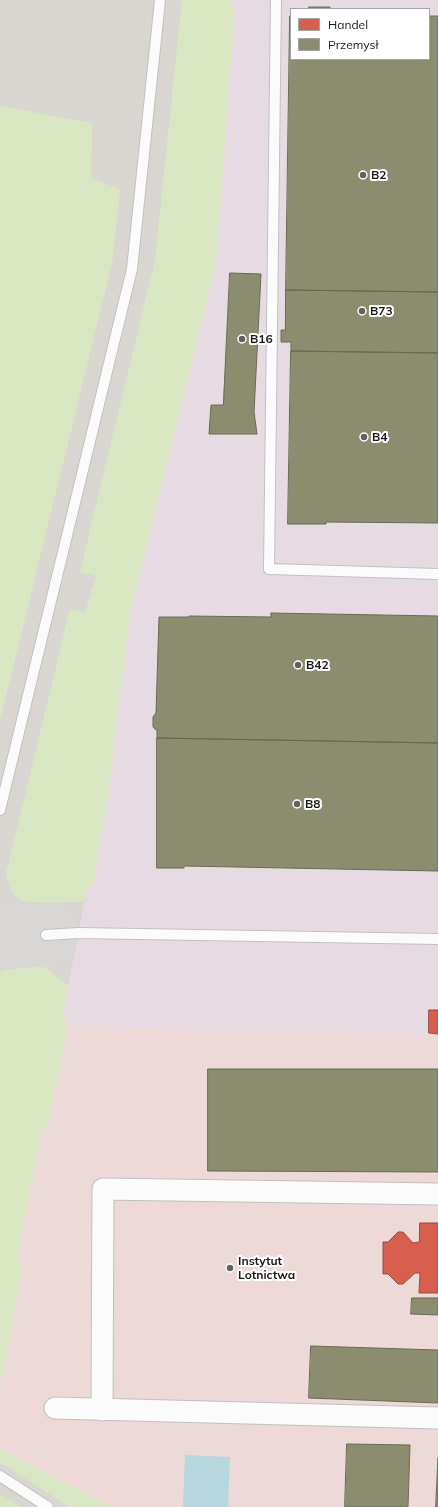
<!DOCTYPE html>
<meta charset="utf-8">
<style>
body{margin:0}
#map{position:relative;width:438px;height:1507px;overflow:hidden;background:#e9e6e3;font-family:Mulish,sans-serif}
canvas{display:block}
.legend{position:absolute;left:290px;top:8px;width:140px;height:52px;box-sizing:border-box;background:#fff;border:1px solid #a4a4a4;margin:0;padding:5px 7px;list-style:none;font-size:12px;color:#1b1b1b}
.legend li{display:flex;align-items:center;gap:8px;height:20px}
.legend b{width:20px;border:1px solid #a4a4a4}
</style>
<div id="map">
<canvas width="438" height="1507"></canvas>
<ul class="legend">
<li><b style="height:11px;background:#d6604d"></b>Handel</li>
<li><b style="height:11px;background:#8c8c6e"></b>Przemysł</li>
</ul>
</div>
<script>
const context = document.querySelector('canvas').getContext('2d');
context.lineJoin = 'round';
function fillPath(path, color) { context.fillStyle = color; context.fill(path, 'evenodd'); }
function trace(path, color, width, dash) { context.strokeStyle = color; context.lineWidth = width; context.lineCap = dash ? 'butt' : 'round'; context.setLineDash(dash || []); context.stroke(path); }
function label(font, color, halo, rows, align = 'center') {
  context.font = font + ' Mulish,sans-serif'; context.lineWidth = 4; context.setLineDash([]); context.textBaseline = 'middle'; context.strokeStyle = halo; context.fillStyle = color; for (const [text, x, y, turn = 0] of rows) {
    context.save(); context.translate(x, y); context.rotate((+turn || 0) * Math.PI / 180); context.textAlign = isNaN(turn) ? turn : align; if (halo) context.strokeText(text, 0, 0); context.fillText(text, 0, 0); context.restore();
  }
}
fillPath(new Path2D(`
 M67,1024L438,1034V1507H110L0,1449V1385L23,1264L15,1263L42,1127H48Z`), '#ecd9d8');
fillPath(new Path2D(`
 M232,0H438V1034L122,1027L67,1024L68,1019L62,1018L88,885H93L108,796L130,615L216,263L235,11L231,10ZM291,9H429V59H291Z`), '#e7dbe3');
fillPath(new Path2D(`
 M0,0H232L231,10H235L216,263L130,615L108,796L93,885H88L62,1018L68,1019L67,1024L48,1127H42L16,1262L0,1385Z
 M0,1449L103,1503L110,1507H0Z`), '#d9d6d2');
fillPath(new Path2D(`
 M182,0H232L231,10H235L216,263L130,615L108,796L93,885H88L84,902C73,902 28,904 21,900C11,894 8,885 6,874L70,609L85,613L96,576L80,572L155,260Z
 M0,106L92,123L91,178L120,189L112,264L0,720Z
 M17,966L45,967L68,986L62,1018L68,1019L48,1127H42L16,1262L23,1264L0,1385V972Z
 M0,1449L103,1503L110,1507H69L0,1462Z
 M0,1494L21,1507H0Z`), '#d8e7c1');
fillPath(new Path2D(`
 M185,1455L230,1457L228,1507H183Z`), '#b6d7dd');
const shops = new Path2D(`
 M429,1010H438V1034L429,1033Z
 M420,1223H438V1293H419L420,1273H415L403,1284H398L388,1274H383V1242H388L398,1232H403L413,1243L419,1242Z`);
fillPath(shops, '#d6604d');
trace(shops, '#9e4b3e', 1);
const industry = new Path2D(`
 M309,7H330V9H309Z
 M290,16H291V59H429V16H438V292L286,290Z
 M230,273L261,274L254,412L257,434H209L211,405H223Z
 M286,290L438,292V353L291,351V342H281V330H285Z
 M291,351L438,353V523L326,522V524H288Z
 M271,613L438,616V743L157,738V731L153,727V717L156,713L159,617H189V616L271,617Z
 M157,738L438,743V871L184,866V868H157Z
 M208,1069H438V1172L208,1171Z
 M412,1298H438V1315L411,1314Z
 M311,1346L438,1350V1403L309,1398Z
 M347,1444L410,1445L408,1507H345Z
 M438,1458V1507H436Z`);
fillPath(industry, '#8c8c6e');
trace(industry, '#6a6a55', 1);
trace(new Path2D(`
 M0,939L46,935`), '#d9d7d6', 62);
const lane = new Path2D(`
 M276,0L269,569L438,574
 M0,810L132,269L160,0
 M46,935L79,933L438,939
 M0,1476L48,1507`);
const street = new Path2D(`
 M55,1408L438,1418
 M102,1410L103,1189L438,1194`);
trace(lane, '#c2c1bf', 12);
trace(street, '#c2c1bf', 23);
trace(lane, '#fcfbfb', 10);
trace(street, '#fcfbfb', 21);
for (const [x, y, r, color] of [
 [363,175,4,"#636261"],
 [362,311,4,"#636261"],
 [242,339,4,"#636261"],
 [364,437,4,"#636261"],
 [298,665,4,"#636261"],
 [297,804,4,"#636261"],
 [230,1268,4,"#636261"]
]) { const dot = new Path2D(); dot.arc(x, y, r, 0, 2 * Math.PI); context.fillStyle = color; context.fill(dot); trace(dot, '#fff', 1.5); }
label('bold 12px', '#1b1b1b', '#fff', [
 ["B2",371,175],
 ["B73",370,311],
 ["B16",250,339],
 ["B4",372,437],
 ["B42",306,665],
 ["B8",305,804],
 ["Instytut",238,1261],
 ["Lotnictwa",238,1275]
], 'left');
</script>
